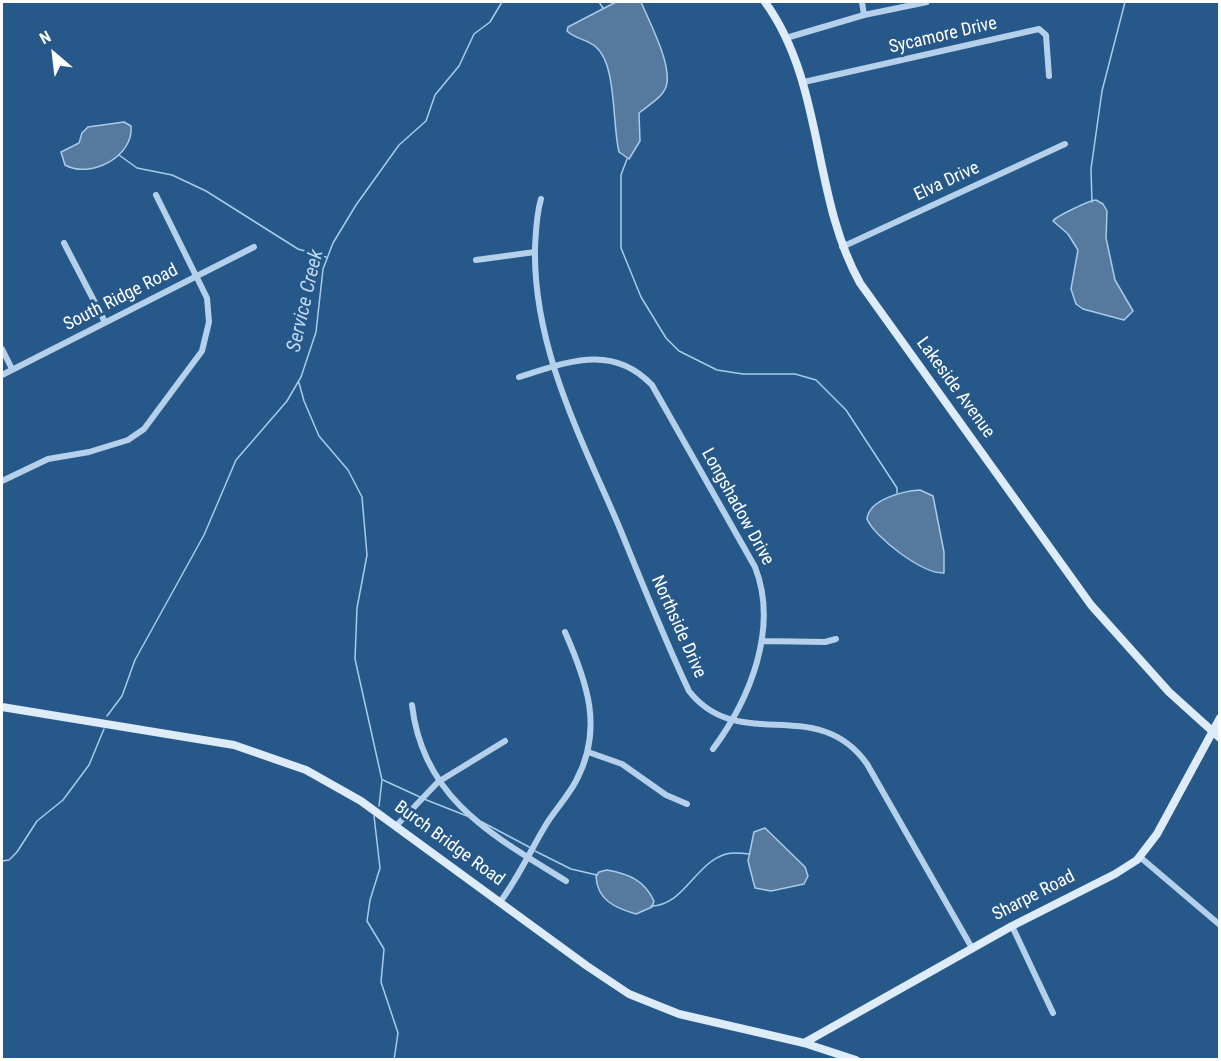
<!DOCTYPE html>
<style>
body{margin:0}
#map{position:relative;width:1221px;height:1061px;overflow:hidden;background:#26598a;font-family:"Roboto Condensed",sans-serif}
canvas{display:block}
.frame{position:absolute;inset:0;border:3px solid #fff;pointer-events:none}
.north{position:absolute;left:24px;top:24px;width:60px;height:60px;-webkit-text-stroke:4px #26598a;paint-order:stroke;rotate:332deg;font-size:16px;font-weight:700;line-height:24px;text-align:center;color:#fff}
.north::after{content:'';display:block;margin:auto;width:21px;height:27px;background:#fff;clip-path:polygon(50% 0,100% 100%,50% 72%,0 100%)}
</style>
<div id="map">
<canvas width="1221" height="1061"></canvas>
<div class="frame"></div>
<div class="north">N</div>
</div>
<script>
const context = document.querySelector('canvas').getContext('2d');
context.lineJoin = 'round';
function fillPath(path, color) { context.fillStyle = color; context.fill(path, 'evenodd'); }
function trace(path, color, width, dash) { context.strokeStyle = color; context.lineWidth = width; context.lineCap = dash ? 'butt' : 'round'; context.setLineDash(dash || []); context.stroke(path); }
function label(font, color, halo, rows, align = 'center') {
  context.font = font + ' "Roboto Condensed",sans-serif'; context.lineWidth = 6; context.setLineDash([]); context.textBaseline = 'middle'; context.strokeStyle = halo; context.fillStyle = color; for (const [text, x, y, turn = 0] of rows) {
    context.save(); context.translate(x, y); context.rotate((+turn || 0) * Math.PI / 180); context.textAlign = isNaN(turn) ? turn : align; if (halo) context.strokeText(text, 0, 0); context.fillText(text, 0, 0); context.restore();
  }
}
const water = new Path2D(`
 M616,2H641C649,21 673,66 666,87C662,98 647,106 639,113L640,141L629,159L619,152C612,124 617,65 596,47C587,39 575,39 567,31L568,27Z
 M124,122L131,126C134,157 90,179 65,165L61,152L79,143L82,133L88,127Z
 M1096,200L1103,204L1107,211L1106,238L1115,280L1133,311L1124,320L1083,309L1076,304L1071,289L1078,250L1068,234L1053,221C1055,217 1090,200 1096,200Z
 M920,490L933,496L944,552V573C923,574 875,538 867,519C869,499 904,491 920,490Z
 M765,828L805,867L808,876L804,884L771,891L755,888L748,861L754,832Z
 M607,870C629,874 644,880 654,901L652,907L636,914C615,908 597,900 596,876L599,872Z`);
fillPath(water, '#57799d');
trace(water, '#a8cbea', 1.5);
trace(new Path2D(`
 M599,2L603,8
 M119,155L137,168L172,175L206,191L298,249L326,257
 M627,159L621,175V248L641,297L666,338L679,351L717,370L743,374H795L816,380L846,410L897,488V493
 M1092,202L1091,169L1102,91L1125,2
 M299,383L304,401L319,436L348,470L362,497L367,555L357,608L355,659L382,780L379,806
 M107,716L122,696L135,660L204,535L236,460L287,401L301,377L316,332L323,269L333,243L356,205L399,145L426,121L435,95L459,66L474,34L490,22L502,2
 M383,780L420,797
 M424,799L467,816
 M374,816L380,868L370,900L367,921L384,949L381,982L398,1033L394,1060
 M482,822L531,848
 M535,851L571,869L597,875
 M2,861L9,860L17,852L37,821L63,800L89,765L104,729
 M651,906C684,906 695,863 726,854C733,852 742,853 749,854`), '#a8cbea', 1.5);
trace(new Path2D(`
 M862,2L864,15
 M786,38L864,15L927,2
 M804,82L1039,29L1046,35L1049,76
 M541,199C536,216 536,231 535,248C533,346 580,436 618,524C641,580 663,636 689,691C739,755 817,693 867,764L972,948
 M64,243L105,322
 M842,247L1065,144
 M476,260L535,252
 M2,349L12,369
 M2,375L254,247
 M519,377C568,362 612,343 652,385L755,567C779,628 750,699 713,749
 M2,481L48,459L89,452L128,440L144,429L202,351L209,322L207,298L156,195
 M763,641L825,642L836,639
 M412,705C423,799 492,835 566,881
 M588,752L622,764L666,795L687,804
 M396,826L438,782L505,741
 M1140,857L1220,925
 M500,902C519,877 531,849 547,823C556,809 568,796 576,781C604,729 587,682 565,632
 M1012,926L1053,1013`), '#b4d0ea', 6);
trace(new Path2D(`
 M765,2C825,85 811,195 860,283L1091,605L1169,692L1220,738
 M2,707L234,745L306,770L361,801L587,966L629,994L679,1014L804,1043L856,1060
 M804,1043L1012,926L1115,874L1137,860L1157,834L1220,718`), '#deebf8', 8);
label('18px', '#fff', '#26598a', [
 ["Sycamore Drive",943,36,-13],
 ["Elva Drive",947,182,-25],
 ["South Ridge Road",121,298,-27],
 ["Lakeside Avenue",955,388,54],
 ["Longshadow Drive",737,507,61],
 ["Northside Drive",678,627,66],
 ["Burch Bridge Road",449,844,36],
 ["Sharpe Road",1034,896,-27]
]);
label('italic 20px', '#bfd9f1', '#26598a', [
 ["Service Creek",306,301,-77]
]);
</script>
